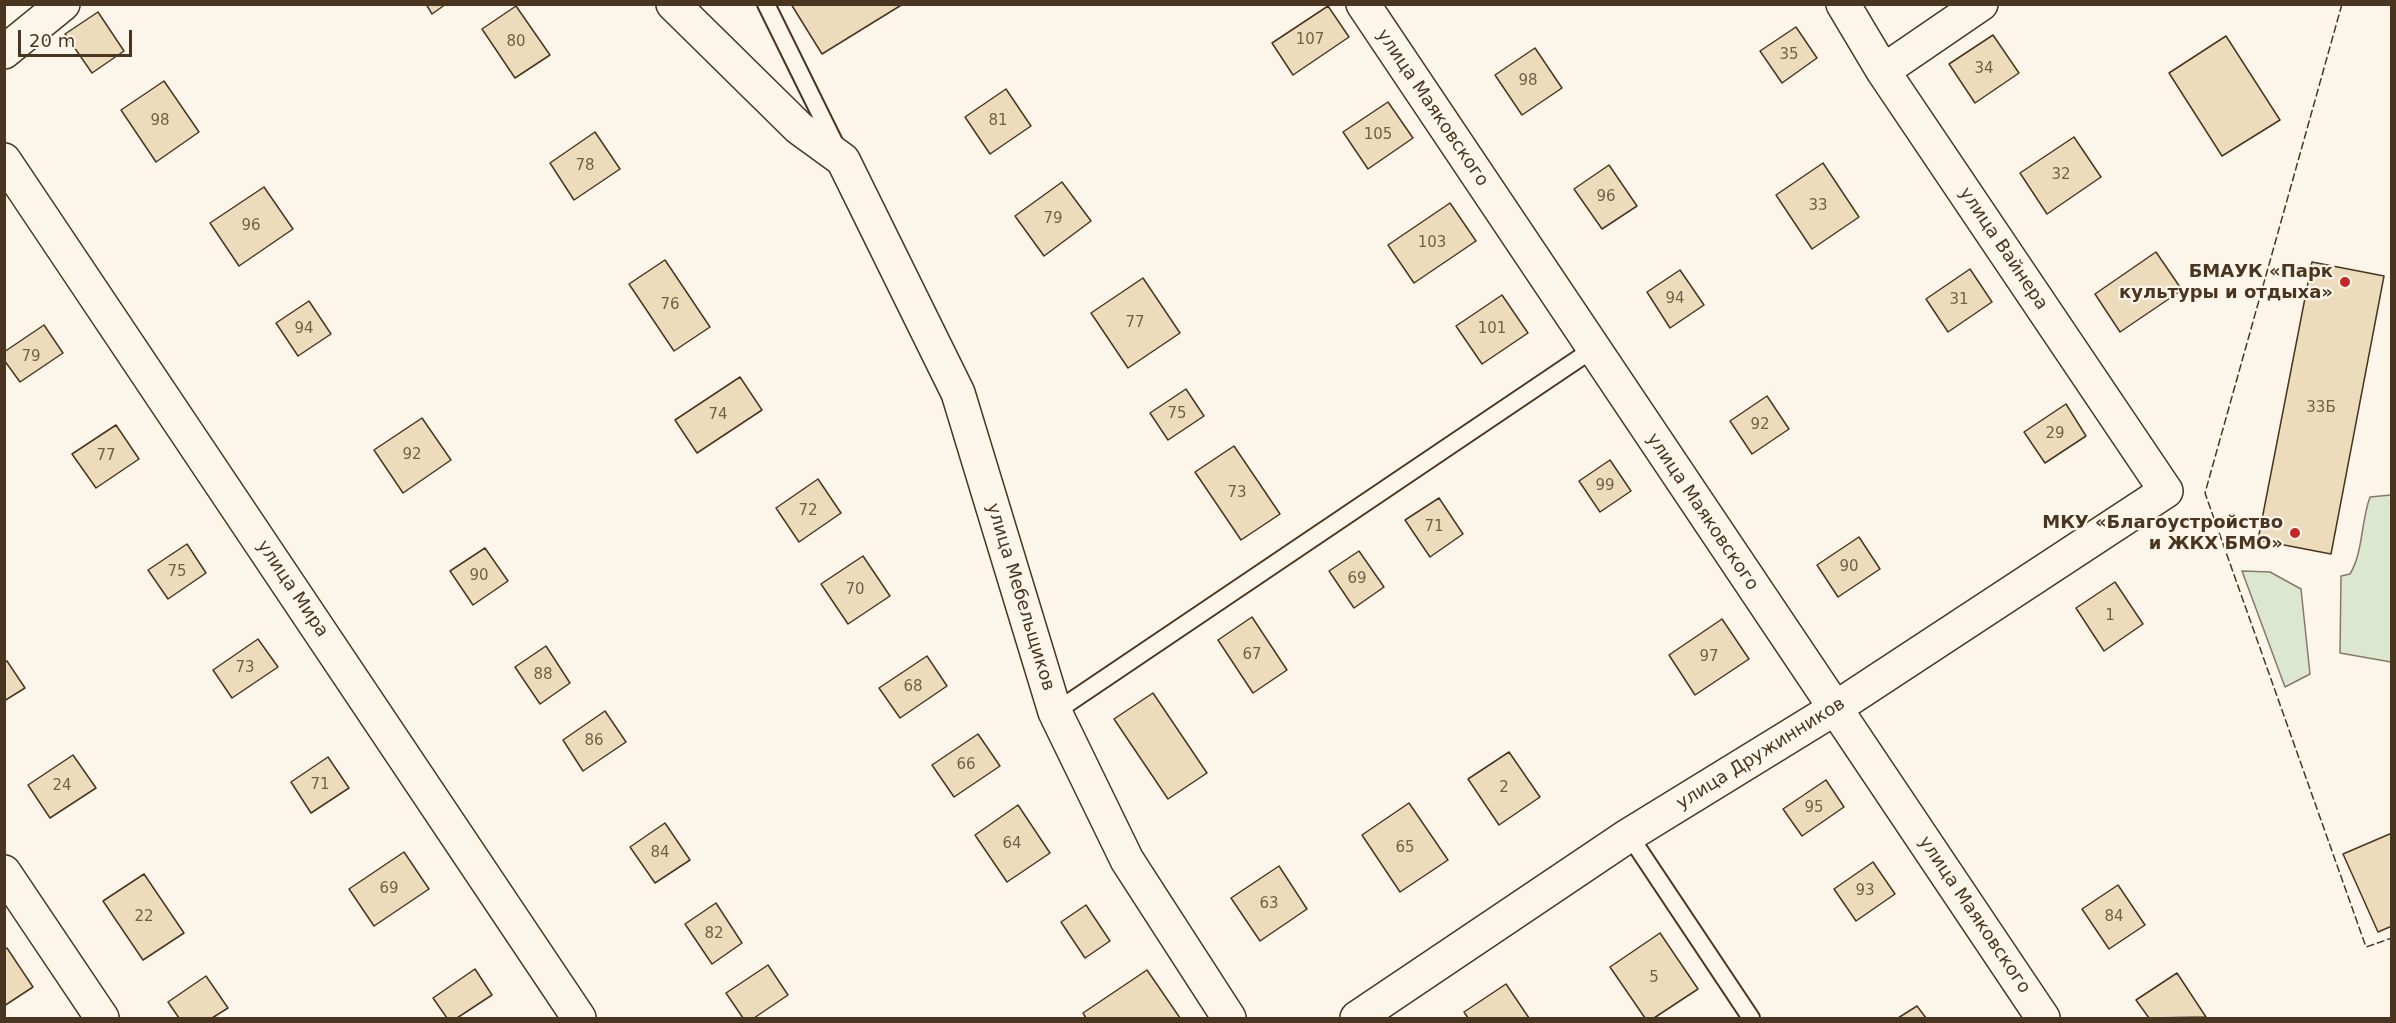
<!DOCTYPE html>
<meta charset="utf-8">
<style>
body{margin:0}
#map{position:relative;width:2396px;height:1023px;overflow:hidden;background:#fbf6e9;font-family:"DejaVu Sans",sans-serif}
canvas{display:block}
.frame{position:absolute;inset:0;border:6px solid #4a3520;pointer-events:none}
.scale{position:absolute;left:18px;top:30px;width:114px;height:27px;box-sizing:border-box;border:3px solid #4a3520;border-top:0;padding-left:8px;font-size:18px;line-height:21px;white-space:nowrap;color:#4a3520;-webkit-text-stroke:4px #fbf6e9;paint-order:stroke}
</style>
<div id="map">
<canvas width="2396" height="1023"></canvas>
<div class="frame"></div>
<div class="scale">20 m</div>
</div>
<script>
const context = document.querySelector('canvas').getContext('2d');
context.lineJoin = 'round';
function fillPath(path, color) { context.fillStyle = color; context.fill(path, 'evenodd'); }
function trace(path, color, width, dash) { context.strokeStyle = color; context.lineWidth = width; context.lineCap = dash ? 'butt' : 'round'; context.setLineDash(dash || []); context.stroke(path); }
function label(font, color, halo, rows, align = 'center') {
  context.font = font + ' "DejaVu Sans",sans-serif'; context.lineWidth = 4.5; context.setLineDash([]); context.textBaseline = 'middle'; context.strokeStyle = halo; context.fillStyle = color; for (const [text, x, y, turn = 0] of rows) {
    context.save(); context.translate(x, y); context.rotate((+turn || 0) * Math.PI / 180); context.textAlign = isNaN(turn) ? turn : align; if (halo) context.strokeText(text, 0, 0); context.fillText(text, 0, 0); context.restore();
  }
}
const green = new Path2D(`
 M2391,495H2392L2391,662L2340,653L2341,576L2350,574C2363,553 2361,521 2370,497Z
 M2242,571L2270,572L2301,589L2310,674L2285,687Z`);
fillPath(green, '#dce7d0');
trace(green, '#887966', 1.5);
const building = new Path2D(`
 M426,4H446L432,14Z
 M791,4H903L822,54Z
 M516,6L550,55L515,78L482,29Z
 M1328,6L1349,37L1293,75L1272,43Z
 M98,12L124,51L92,73L65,34Z
 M1796,27L1817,58L1782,83L1760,51Z
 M1993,35L2019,73L1975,103L1949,64Z
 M2226,36L2280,120L2222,156L2169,73Z
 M1535,48L1562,88L1522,115L1495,75Z
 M164,81L199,132L156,162L121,110Z
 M1006,89L1031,126L990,154L965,117Z
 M1388,102L1413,138L1368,169L1343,132Z
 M595,132L620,169L574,200L550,163Z
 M2074,137L2101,177L2047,214L2020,173Z
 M1823,163L1859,217L1812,249L1776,195Z
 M1609,165L1637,206L1602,229L1574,189Z
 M1062,182L1091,221L1044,256L1015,216Z
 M264,187L293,229L239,266L210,223Z
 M1450,203L1476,241L1414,283L1388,245Z
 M2156,252L2182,290L2120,332L2095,294Z
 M665,260L710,327L674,351L629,284Z
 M2312,262L2384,276L2331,554L2258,540Z
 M1970,269L1992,302L1948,332L1926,299Z
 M1680,270L1704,305L1670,328L1647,292Z
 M1143,278L1180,333L1128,368L1091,313Z
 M1502,295L1528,333L1482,364L1456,326Z
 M309,301L331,334L298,356L276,323Z
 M44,325L63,353L20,382L4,360V352Z
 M740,377L762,410L697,453L675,420Z
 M1186,389L1204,416L1168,440L1150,413Z
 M1767,396L1789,429L1752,454L1730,421Z
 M2066,404L2086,436L2045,463L2024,432Z
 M422,418L451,460L403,493L374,450Z
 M116,425L139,459L96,488L72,454Z
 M1234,446L1280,514L1241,540L1195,472Z
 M1610,460L1631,491L1600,512L1579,481Z
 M818,479L841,513L799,542L776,508Z
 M1439,498L1463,534L1430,557L1405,520Z
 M1859,537L1880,569L1838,597L1817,565Z
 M187,544L206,573L168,599L148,570Z
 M485,548L508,581L473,605L450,571Z
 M1359,551L1384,587L1354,608L1329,571Z
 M863,556L890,596L848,624L821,584Z
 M2115,582L2143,624L2104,651L2076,608Z
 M1252,617L1287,670L1253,693L1218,640Z
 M1722,619L1749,659L1695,695L1669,655Z
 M258,639L278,667L232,698L213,670Z
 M546,646L570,683L540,704L515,667Z
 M927,656L947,686L900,718L879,688Z
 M7,661L25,688L4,701V662Z
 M1153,693L1207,773L1168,799L1114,719Z
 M605,711L626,742L583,771L563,740Z
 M978,734L1000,766L954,797L932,765Z
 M1509,752L1540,797L1499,825L1468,779Z
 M73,755L96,788L50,818L28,785Z
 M328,757L349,788L311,813L291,782Z
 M1826,780L1844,807L1802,836L1783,809Z
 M1409,803L1448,860L1400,892L1362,835Z
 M1018,805L1050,853L1007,882L975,835Z
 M665,823L690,860L655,883L630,847Z
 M2392,833V926L2378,932L2343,854Z
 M404,852L429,889L374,926L349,889Z
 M1873,862L1895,894L1856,921L1834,889Z
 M1279,866L1307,909L1260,941L1231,898Z
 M144,874L184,933L143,960L103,901Z
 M2118,885L2145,925L2109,949L2082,909Z
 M716,903L742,943L712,964L685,924Z
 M1086,905L1110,941L1085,958L1061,922Z
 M1660,933L1698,989L1654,1018H1645L1610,967Z
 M7,948L33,987L4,1006V950Z
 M768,965L788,995L754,1018H743L726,993Z
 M475,969L492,995L457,1018H447L433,998Z
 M1147,970L1180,1018H1086L1083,1013Z
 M2177,973L2206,1017L2149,1018L2136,1000Z
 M206,976L228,1008L212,1018H179L168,1002Z
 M1506,984L1529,1018H1468L1464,1012Z
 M1917,1006L1926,1018H1898Z`);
fillPath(building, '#ecdcbc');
trace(building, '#4a3520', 1.5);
const lane = new Path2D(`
 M766,4L836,146
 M1055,712L1593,349
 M1629,835L1751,1018`);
const street = new Path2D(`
 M673,4L799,128L843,160L958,393L1055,712L1127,860L1229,1018
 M1363,4L2043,1018
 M4,52L63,4
 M1883,71L1981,4
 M4,160L579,1018
 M4,872L102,1018
 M1357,1018L1629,835L1834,709L2166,491L1883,71L1843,4`);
trace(lane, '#4a3520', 20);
trace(street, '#4a3520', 36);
trace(lane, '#fbf6e9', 16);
trace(street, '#fbf6e9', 33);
trace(new Path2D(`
 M2342,4L2205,493L2366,947L2392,938`), '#4a3520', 1.5, [8, 3]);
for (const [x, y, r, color] of [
 [2345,282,6,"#c62828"],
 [2295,533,6,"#c62828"]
]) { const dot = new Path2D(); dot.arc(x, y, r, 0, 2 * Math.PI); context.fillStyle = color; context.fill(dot); trace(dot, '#fbf6e9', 2); }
label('15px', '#725f47', null, [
 ["107",1310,40],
 ["80",516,42],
 ["35",1789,55],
 ["34",1984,69],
 ["98",1528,81],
 ["98",160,121],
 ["81",998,121],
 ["105",1378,135],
 ["78",585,166],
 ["32",2061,175],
 ["96",1606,197],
 ["33",1818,206],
 ["79",1053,219],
 ["96",251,226],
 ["103",1432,243],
 ["94",1675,299],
 ["31",1959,300],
 ["76",670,305],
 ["77",1135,323],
 ["94",304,329],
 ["101",1492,329],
 ["79",31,357],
 ["33Б",2321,408],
 ["75",1177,414],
 ["74",718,415],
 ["92",1760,425],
 ["29",2055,434],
 ["92",412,455],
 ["77",106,456],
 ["99",1605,486],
 ["73",1237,493],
 ["72",808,511],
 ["71",1434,527],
 ["90",1849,567],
 ["75",177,572],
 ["90",479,576],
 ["69",1357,579],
 ["70",855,590],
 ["1",2110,616],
 ["67",1252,655],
 ["97",1709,657],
 ["73",245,668],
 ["88",543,675],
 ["68",913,687],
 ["86",594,741],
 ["66",966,765],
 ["71",320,785],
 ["24",62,786],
 ["2",1504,788],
 ["95",1814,808],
 ["64",1012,844],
 ["65",1405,848],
 ["84",660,853],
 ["69",389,889],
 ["93",1865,891],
 ["63",1269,904],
 ["22",144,917],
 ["84",2114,917],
 ["82",714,934],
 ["5",1654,978]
]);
label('18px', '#4a3520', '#fbf6e9', [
 ["улица Маяковского",1432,108,56],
 ["улица Вайнера",2003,249,56],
 ["улица Маяковского",1702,512,56],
 ["улица Мира",292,589,56],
 ["улица Мебельщиков",1020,597,73],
 ["улица Дружинников",1761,754,-32],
 ["улица Маяковского",1974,915,56]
]);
label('bold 18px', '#4a3520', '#fbf6e9', [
 ["БМАУК «Парк",2333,272],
 ["культуры и отдыха»",2333,293],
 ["МКУ «Благоустройство",2283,523],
 ["и ЖКХ БМО»",2283,544]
], 'right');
</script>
